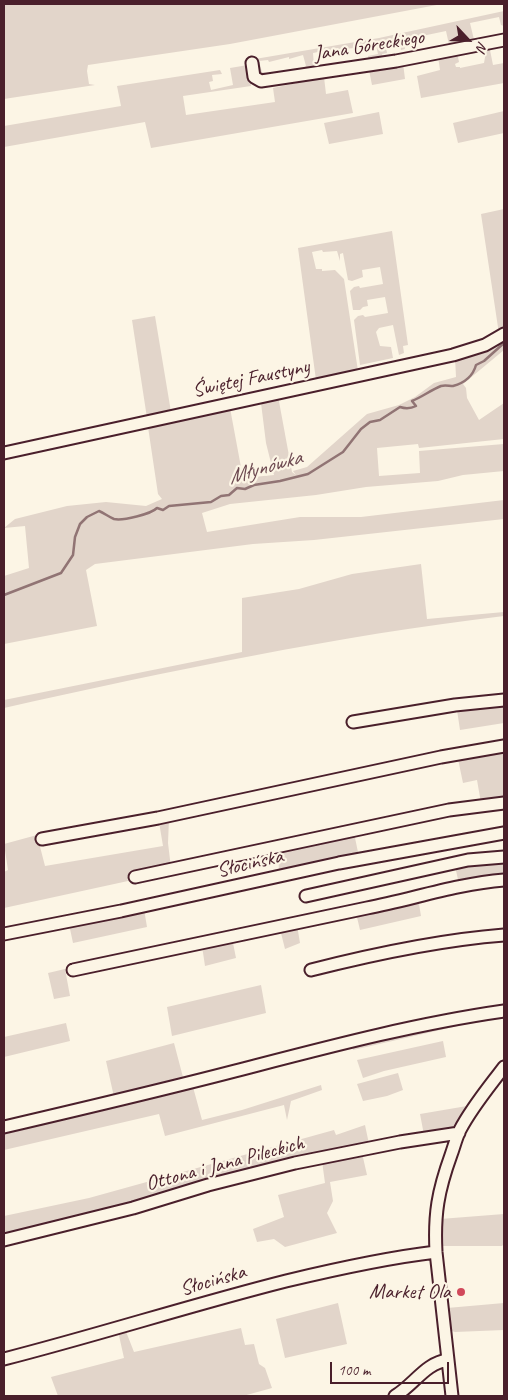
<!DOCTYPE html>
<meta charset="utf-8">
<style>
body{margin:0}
#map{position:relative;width:508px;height:1400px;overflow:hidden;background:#fcf5e5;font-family:Caveat,sans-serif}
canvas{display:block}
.frame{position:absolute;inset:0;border:5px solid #4a1f2b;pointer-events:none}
.north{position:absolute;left:443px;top:15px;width:50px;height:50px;-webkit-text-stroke:4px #fcf5e5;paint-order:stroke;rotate:115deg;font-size:14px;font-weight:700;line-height:20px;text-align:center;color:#4a1f2b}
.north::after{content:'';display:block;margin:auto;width:18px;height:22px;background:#4a1f2b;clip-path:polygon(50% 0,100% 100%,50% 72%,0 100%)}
.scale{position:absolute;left:330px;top:1362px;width:119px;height:22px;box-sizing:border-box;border:2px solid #4a1f2b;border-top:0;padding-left:6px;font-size:15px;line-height:18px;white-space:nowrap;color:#4a1f2b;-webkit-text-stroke:4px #fcf5e5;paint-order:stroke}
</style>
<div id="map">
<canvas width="508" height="1400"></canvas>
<div class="frame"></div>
<div class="north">N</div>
<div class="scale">100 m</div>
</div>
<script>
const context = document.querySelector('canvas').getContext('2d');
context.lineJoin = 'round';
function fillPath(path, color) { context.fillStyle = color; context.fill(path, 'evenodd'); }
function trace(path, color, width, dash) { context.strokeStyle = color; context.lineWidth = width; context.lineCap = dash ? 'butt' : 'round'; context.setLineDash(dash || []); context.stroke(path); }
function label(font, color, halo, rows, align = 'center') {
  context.font = font + ' Caveat,sans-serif'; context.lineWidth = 4.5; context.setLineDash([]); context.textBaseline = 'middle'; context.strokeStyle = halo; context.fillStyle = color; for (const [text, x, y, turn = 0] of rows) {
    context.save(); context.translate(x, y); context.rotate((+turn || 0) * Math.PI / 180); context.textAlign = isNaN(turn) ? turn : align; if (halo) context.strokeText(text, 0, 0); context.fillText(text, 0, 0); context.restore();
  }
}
fillPath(new Path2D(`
 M4,4H442L230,44L88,65L87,71L89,84L95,85L4,99Z
 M504,11V26L501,25L499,17L470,23L475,44L450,49L446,31L403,40L405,49L401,50L398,40L388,41L385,43L387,53L382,54L383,59L369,61L368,56L378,54L375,41L368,42V44L357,46V48L339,49L338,51L337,49L333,50V52L319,54L318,52L313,53L314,66H319V70L305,71L304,68L306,66L303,55L289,59V57L269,62L268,60L259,61L262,72L268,73L269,78L257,74L255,59L379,38Z
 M489,45L493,65L504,63V83L421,98L417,76L440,70L438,56L457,52L459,62L455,64L456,67H460V68L484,63L487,46Z
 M403,63L405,79L372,85L369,70Z
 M248,65L251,86L183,96L186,115L275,102L273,88L324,77L326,94L348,90L353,113L151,148L145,122L4,147V126L121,106L117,86L220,70L222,74L212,75L213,81L209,82L211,90L233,85L230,68Z
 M504,111V133L458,143L453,123Z
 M379,112L383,134L329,144L324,123Z
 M504,209V330L499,334L481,214Z
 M392,231L408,345L403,346L404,353L399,355L393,325L379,328L376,332L380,346L391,347L393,358L360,365L354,320L358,316L363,315L365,317L388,313L385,297L367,300L368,306L363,307L360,310H353L350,291L354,287L359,286L360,288L383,284L380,267L362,270L363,277L352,281L348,280L343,253L340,254V261L337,251L323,252L322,250L312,252L316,269H322V271L335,270L344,279L358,371L316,380L298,248Z
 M155,316L171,412L147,418L132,320Z
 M504,338V350L463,384L466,388L467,398L479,420L504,403V439L419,448L418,444L377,448L379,476L420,473L419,451L504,444V471L463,475L438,481L366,487L316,495L230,504L202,513L207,532L300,517H361L504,500V519L314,540L253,544L95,564L86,570L97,626L4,644V576L29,568L25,526L4,528L15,519L67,506L106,502L146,506L162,499L158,494L148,427L230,408L243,478L274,475L266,443L261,403L278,396L292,472L296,475L293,471L307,467L367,414L399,405L415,397L434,383L456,377L455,357Z
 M421,564L427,619L504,612V616C336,636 169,671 4,708V700L242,652V598L299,589L352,574Z
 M504,703V723L460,730L457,710Z
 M504,749V801L481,803L477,780L463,783L458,759Z
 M169,819L168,843L171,868L127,876L128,881L4,908V872L8,870L4,844L37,835L45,866L163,846L159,822Z
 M354,833L359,857L279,873L278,849Z
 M504,859V877L459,884L455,866Z
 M418,898L421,916L360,930L356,913Z
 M144,909L147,927L73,943L69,924Z
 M297,925L300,943L285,949L280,929Z
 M232,938L236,958L205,966L202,946Z
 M65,969L70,996L54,999L48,973Z
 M261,985L266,1013L172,1036L167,1007Z
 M504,1015V1018L462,1025L353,1050L352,1044Z
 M66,1023L70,1041L4,1057V1037Z
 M443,1041L446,1057L384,1071L363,1078L357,1060Z
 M174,1043L184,1081L114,1097L106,1061Z
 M398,1073L403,1090L387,1096L363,1101L357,1084Z
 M321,1085L322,1090L291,1101L287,1120L284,1105L165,1136L159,1114L4,1150V1129L193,1087L202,1120L242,1110Z
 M467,1106L452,1131L424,1135L420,1114Z
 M365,1125L369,1144L4,1238V1216L89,1198L334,1130L336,1135Z
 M362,1153L367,1175L330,1182L333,1201L327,1213L337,1233L285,1247L274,1239L257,1242L253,1229L284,1217L278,1195L325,1183L322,1161Z
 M504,1214V1244L502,1246H442L440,1244V1219Z
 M338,1303L347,1344L285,1358L276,1319Z
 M504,1303V1330L455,1332L449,1330L447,1308Z
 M241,1328L245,1345L254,1344L259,1364L265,1368L272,1388L243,1396H58L51,1377L124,1358L118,1331L125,1329L134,1352Z`), '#e2d5ca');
trace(new Path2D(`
 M4,595L61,573L73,555L75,537L80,524L87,517L99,511C104,513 109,517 114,519C123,521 151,514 157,508L163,510L169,506L211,502L221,496L229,495L237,488L245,489L254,485L280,481L308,474L343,452L361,429L370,422L380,420L400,407C406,409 410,409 416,406L412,401C422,397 431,390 441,386C445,385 449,386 453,386C464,383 473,376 476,365L484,361L504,343`), '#917474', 2.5);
const minor = new Path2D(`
 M252,63L254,77L261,81L396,61L504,40
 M4,453L453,355L485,345L504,334
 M353,722L455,705L504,700
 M42,839L158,818L441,757L504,746
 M135,877L449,810L504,803
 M306,896L468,860L504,857
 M4,934L121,911L339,863L504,833
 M73,970C171,949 269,928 367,908C413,899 457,884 504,880
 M311,970C374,954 439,940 504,935
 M4,1127C81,1109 158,1091 235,1071C324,1048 413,1024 504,1011
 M4,1240L133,1208L208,1185L295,1163L400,1142L459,1133
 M4,1359C98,1335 191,1305 286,1281C336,1269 385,1258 436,1252
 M395,1396C414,1385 425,1363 448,1360
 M452,1396L436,1252C434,1214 438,1191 451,1155C454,1147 456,1138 460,1130C472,1107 489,1087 504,1067`);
trace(minor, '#4a1f2b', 15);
trace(minor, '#fcf5e5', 11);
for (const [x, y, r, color] of [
 [461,1292,5,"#d1495b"]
]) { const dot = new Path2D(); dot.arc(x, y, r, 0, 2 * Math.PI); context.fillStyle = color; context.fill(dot); trace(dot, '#fcf5e5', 2); }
label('21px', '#4a1f2b', '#fcf5e5', [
 ["Jana Góreckiego",369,46,-9],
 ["Świętej Faustyny",251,379,-12],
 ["Słocińska",250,864,-13],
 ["Ottona i Jana Pileckich",225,1164,-15],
 ["Słocińska",213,1281,-16]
]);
label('21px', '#4a1f2b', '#fcf5e5', [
 ["Market Ola",451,1292]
], 'right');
label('italic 22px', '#6d4950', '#fcf5e5', [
 ["Młynówka",265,468,-16]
]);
</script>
